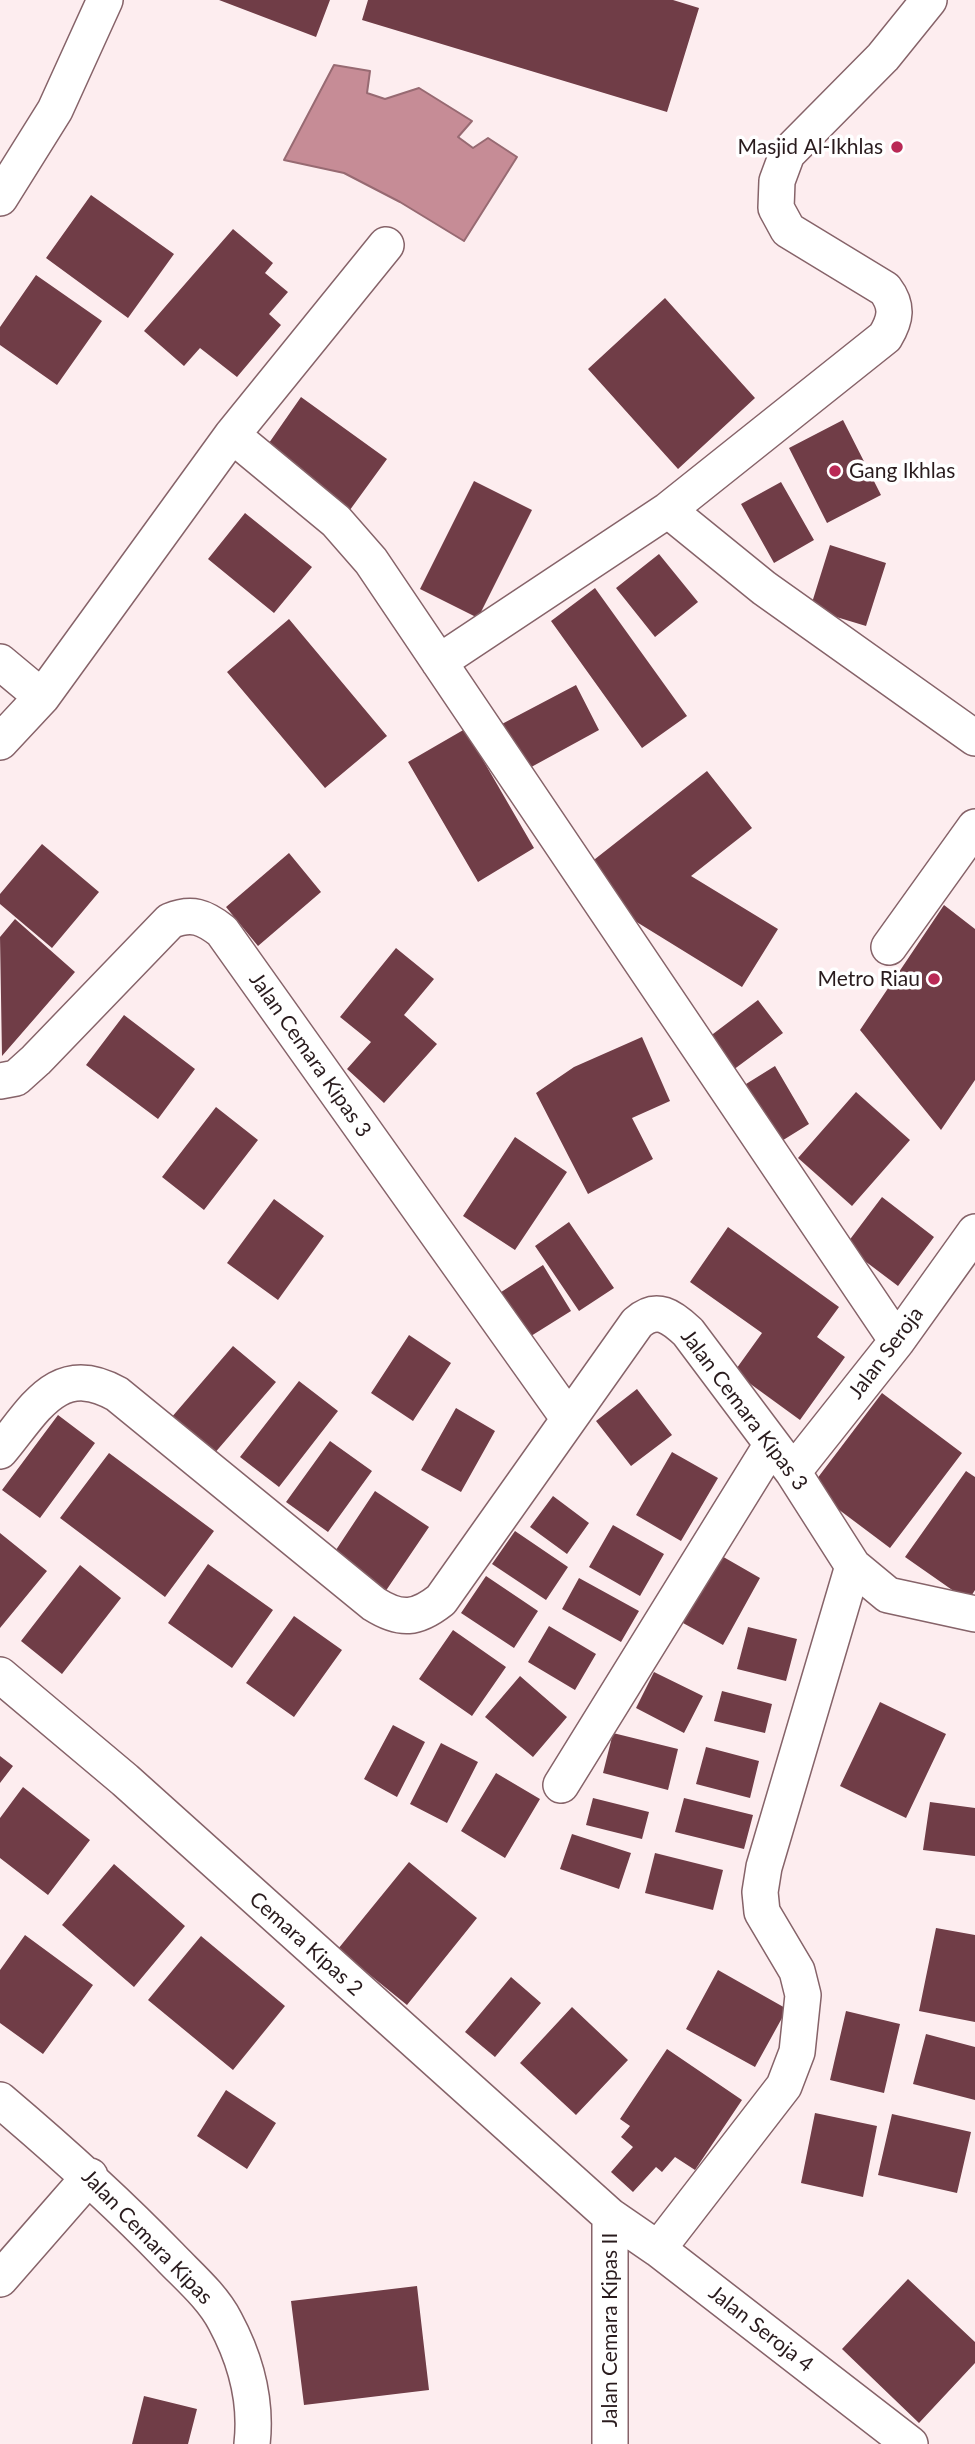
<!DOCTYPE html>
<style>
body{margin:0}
canvas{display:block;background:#fdedef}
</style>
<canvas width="975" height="2444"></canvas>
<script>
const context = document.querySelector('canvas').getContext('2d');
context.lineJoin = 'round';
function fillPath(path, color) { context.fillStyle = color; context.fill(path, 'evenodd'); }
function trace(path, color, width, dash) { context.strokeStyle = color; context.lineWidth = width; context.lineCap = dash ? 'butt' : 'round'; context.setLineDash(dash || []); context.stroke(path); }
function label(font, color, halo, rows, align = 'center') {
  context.font = font + ' Lato,sans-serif'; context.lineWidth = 7; context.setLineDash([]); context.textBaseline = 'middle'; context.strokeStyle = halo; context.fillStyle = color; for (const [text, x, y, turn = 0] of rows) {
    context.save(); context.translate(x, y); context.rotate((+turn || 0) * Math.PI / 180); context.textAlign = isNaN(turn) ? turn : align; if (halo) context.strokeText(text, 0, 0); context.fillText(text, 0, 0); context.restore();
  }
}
const water = new Path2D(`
 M334,65L370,71L367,93L385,99L419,88L472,121L458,137L473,148L488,138L517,157L464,241L400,202L344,173L284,160Z`);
fillPath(water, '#c68c96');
trace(water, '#976a72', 2);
fillPath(new Path2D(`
 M219,0H330L316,37Z
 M368,0H673L699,8L667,112L362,20Z
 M91,195L174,254L128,318L46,258Z
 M233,229L273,263L265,273L288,292L269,314L281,325L237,377L200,348L184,366L144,331Z
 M36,275L102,321L57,385L0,345V327Z
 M665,298L755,398L678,469L588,369Z
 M301,397L387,459L347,514L262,453Z
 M843,420L881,495L827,523L789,448Z
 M474,481L532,510L478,618L420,589Z
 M781,482L814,540L774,563L741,504Z
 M245,513L312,567L274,613L208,559Z
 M830,545L886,563L866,626L810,609Z
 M659,554L698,602L655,637L616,588Z
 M595,588L687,716L642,748L551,621Z
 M289,619L387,736L325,788L227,672Z
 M576,685L599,730L524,771L500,725Z
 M465,729L534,848L478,882L408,762Z
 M707,771L752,828L691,876L778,929L742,987L635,921L590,863Z
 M42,844L99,892L52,948L0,904V894Z
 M289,853L321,892L258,946L226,907Z
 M944,905L975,929V1080L941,1130L860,1030Z
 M15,919L75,972L2,1056L0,937Z
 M396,948L434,979L404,1015L437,1044L384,1103L347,1069L371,1042L340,1017Z
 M758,1000L783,1033L729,1073L705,1040Z
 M124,1015L195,1069L158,1119L86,1065Z
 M642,1037L670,1101L632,1118L653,1159L588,1194L536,1093L574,1067Z
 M775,1066L809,1124L772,1147L738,1089Z
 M856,1092L910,1140L852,1206L798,1158Z
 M216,1107L258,1140L204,1210L162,1177Z
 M515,1137L567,1172L515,1250L463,1216Z
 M882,1197L934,1237L898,1286L845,1246Z
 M274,1199L324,1236L278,1300L227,1263Z
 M569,1222L614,1288L579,1311L535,1246Z
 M728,1227L839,1307L817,1337L845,1357L800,1420L734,1372L762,1333L690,1282Z
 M543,1265L571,1311L523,1341L495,1296Z
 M409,1335L451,1363L413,1421L371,1393Z
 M233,1346L276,1382L213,1455L171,1418Z
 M299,1381L338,1411L279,1487L240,1457Z
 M637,1389L672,1435L631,1466L596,1421Z
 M882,1393L962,1453L890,1548L810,1488Z
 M456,1408L495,1431L461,1492L421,1470Z
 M58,1415L95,1443L40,1518L2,1490Z
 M330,1441L372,1471L328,1532L286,1502Z
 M672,1452L718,1478L681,1541L636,1515Z
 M109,1453L214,1531L165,1597L60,1518Z
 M966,1471L975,1477V1590L968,1601L905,1557Z
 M375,1491L429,1527L383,1595L330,1559Z
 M553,1496L589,1523L567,1554L530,1527Z
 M613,1525L664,1554L640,1596L589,1567Z
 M515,1531L568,1567L546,1600L492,1564Z
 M0,1533L47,1571L0,1628Z
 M720,1555L760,1578L723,1645L683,1623Z
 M208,1564L273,1610L232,1668L168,1623Z
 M80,1565L121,1598L62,1674L21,1641Z
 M486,1576L538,1611L514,1648L461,1613Z
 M579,1578L639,1611L621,1642L562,1609Z
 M294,1616L342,1650L294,1717L246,1683Z
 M549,1626L596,1654L575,1690L528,1662Z
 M748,1627L797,1639L786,1681L737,1669Z
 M453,1630L506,1667L472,1716L419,1679Z
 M654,1672L703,1696L684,1733L636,1708Z
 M520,1676L567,1717L533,1757L485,1717Z
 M722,1691L772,1704L765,1733L714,1721Z
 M880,1702L946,1734L906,1818L840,1786Z
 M393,1725L425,1742L397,1797L364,1779Z
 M613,1733L678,1749L668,1790L603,1773Z
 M441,1743L478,1762L447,1823L410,1804Z
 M706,1747L759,1761L750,1798L696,1784Z
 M0,1756L13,1766L0,1783Z
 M496,1773L540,1799L505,1858L461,1831Z
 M23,1787L90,1840L48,1895L0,1858V1818Z
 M593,1798L649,1812L642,1839L586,1825Z
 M684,1798L753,1815L744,1849L675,1832Z
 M930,1802L975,1808V1856L923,1850Z
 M572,1834L631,1853L619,1889L560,1869Z
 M655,1853L723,1870L713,1910L645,1893Z
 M409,1862L477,1918L407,2005L338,1949Z
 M114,1864L185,1926L134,1987L62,1925Z
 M936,1928L975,1935V2022L919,2011Z
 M25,1935L93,1985L43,2054L0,2023V1970Z
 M201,1936L285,2006L233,2070L148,2000Z
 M718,1970L787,2009L755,2067L686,2029Z
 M511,1977L541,2003L495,2057L465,2032Z
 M572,2007L628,2060L576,2115L520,2063Z
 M846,2011L900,2024L884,2093L830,2080Z
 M926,2034L975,2047V2100L913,2084Z
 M667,2049L742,2100L695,2170L675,2157L662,2172L656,2167L633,2192L611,2172L633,2147L621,2137L630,2126L620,2119Z
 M226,2090L276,2123L247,2169L197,2136Z
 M815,2113L877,2126L863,2197L801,2183Z
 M892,2114L971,2132L957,2193L878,2175Z
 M908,2279L975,2342V2363L919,2423L842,2349Z
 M417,2286L429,2390L304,2405L291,2301Z
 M144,2396L197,2409L188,2444H132Z`), '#703d47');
const street = new Path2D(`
 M0,198L55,110L105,0
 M232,435L336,521L371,561L897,1341
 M668,510L764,588L975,738
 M0,662L42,697
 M439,662L668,510L885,337C896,319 898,306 885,289L788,230L776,208L777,181L787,154L883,57L929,0
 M0,742L42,697L232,435L386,245
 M889,947L975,827
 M0,1081L16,1078L36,1060L170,921C192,912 204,917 222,931L569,1419
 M0,1451C34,1411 57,1360 117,1394L374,1604C401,1621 417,1619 441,1600L637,1323C657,1305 672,1317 688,1332L793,1472L853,1566L888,1595L975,1614
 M793,1472L897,1341L975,1232
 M0,1675L125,1780L610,2216L658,2249L910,2444
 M561,1785L772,1444
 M0,2100C59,2150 115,2200 169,2256C188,2276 212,2296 225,2321C246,2360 257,2400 252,2444
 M610,2216V2444
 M658,2249L784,2086L797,2052L803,1995L797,1971L762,1912L760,1892L764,1867L853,1566
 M0,2279L90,2176`);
trace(street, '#866369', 38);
trace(street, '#fff', 35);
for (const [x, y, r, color] of [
 [897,147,7,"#b92955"],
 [835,471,7,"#b92955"],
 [934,979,7,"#b92955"]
]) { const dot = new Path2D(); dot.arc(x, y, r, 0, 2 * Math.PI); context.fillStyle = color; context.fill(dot); trace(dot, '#fff', 2.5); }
label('21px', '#291b1d', '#fff', [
 ["Masjid Al-Ikhlas",883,147],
 ["Gang Ikhlas",849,471,"left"],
 ["Metro Riau",920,979]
], 'right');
label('21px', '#291b1d', '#fff', [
 ["Jalan Cemara Kipas 3",310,1055,55],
 ["Jalan Seroja",886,1353,-53],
 ["Jalan Cemara Kipas 3",744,1410,53],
 ["Cemara Kipas 2",306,1944,42],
 ["Jalan Cemara Kipas",147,2237,46],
 ["Jalan Seroja 4",761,2329,38],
 ["Jalan Cemara Kipas II",610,2330,-90]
]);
</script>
